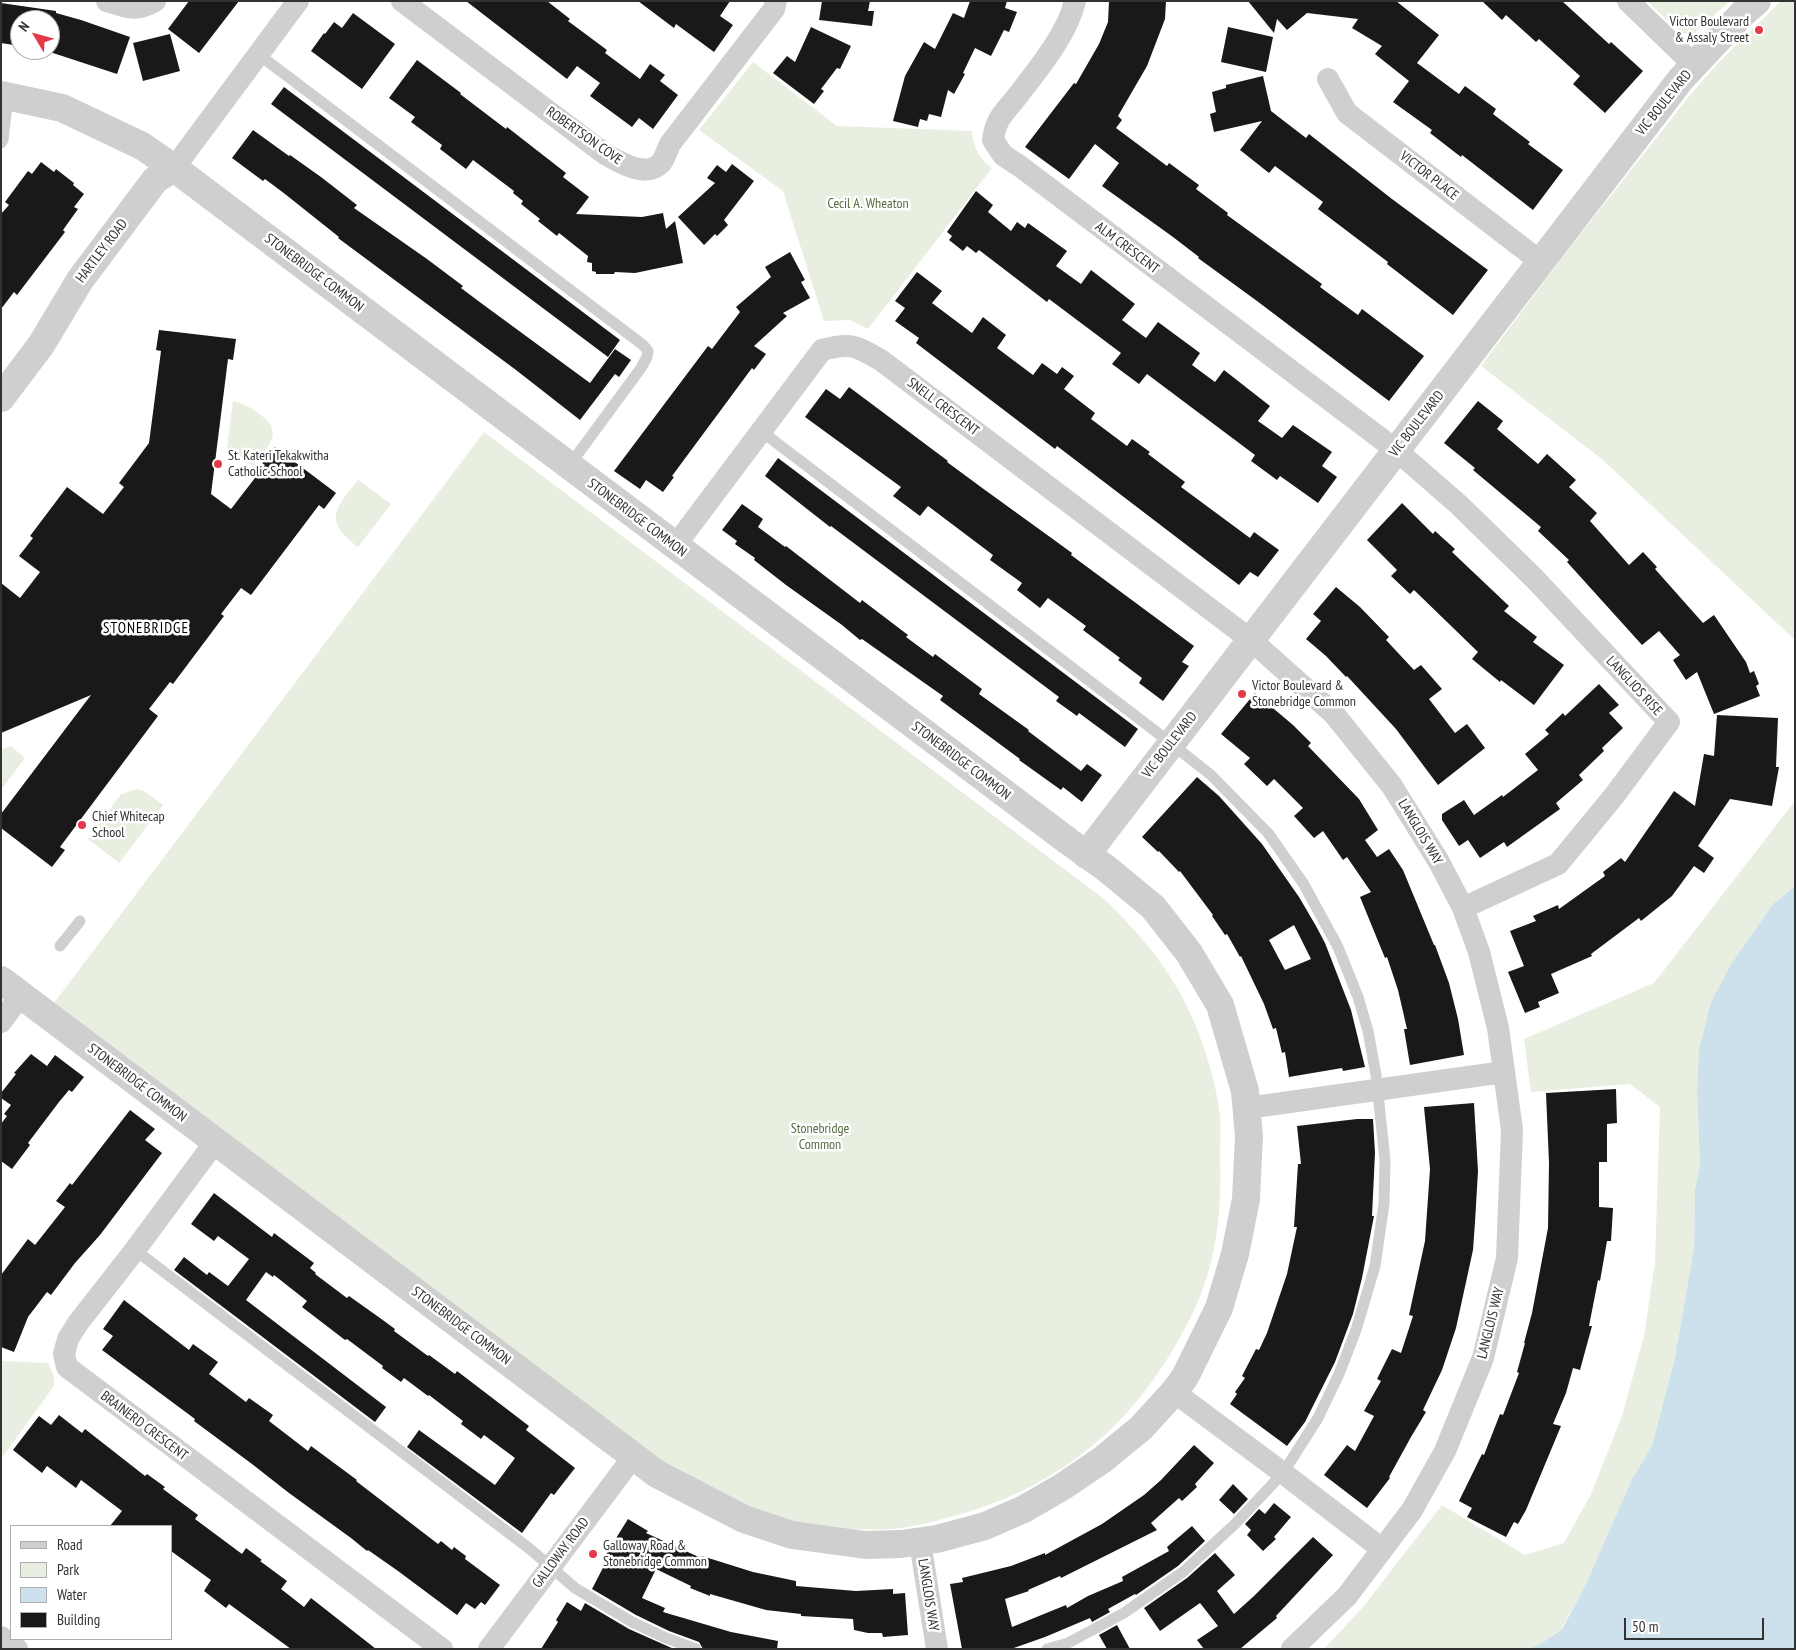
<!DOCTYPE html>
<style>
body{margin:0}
#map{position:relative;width:1796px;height:1650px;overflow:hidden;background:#fff;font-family:"PT Sans Narrow",sans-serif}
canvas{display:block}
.frame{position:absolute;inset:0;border:2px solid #323232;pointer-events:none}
.legend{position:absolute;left:10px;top:1525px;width:162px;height:115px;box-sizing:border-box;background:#fff;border:1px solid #adadad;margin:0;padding:6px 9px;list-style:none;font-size:15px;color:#323232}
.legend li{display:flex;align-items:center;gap:10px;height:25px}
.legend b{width:25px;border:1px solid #adadad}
.north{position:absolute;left:10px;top:10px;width:50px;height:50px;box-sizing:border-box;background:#fff;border:1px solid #adadad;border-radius:50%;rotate:307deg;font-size:14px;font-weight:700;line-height:20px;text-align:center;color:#323232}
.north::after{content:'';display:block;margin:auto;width:18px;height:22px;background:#e33948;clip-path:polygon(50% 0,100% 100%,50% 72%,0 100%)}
.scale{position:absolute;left:1624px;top:1618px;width:140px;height:22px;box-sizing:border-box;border:2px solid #323232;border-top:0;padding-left:6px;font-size:15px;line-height:18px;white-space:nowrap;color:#323232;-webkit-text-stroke:4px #fff;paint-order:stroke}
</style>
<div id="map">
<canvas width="1796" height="1650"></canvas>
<div class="frame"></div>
<ul class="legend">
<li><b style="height:6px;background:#cfcfcf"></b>Road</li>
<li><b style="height:14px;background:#e8eee0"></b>Park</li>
<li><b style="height:14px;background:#cde1ed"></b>Water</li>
<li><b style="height:14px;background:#191919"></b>Building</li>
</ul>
<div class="north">N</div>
<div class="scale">50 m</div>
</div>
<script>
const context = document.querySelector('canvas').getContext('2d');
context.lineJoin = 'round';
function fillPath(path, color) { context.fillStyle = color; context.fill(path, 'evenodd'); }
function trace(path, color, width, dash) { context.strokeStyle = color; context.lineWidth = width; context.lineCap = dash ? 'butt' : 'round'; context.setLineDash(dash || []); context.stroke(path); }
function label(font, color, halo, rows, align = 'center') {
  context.font = font + ' "PT Sans Narrow",sans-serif'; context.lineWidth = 5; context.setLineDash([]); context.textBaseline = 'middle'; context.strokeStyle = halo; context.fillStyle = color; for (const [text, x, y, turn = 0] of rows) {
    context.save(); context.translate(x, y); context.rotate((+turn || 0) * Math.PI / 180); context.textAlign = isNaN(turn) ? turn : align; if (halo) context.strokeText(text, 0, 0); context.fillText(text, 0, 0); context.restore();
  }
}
fillPath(new Path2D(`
 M1647,1H1730L1694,33L1689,34L1681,33Z
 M1781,1H1795V640L1603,460L1481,366L1564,255L1691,94L1718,63Z
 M753,62L837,126L972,131C973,147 979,159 992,168L868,329L850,320L824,321L783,191L699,130Z
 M233,401C245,404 252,408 262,416C285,434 266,448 253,466L227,448Z
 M484,432L1104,899C1133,927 1160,957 1180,993C1199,1027 1216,1077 1220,1117C1221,1131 1220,1145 1220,1159C1221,1189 1220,1219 1214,1248C1208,1281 1195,1312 1178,1341C1130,1426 1062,1483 968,1512C946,1518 924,1525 901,1528C879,1531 856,1529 833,1528C821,1527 808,1528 796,1526C785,1524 773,1517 762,1513C739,1504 716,1495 693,1486L51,1007Z
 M358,480L391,504L358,547C323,520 335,509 358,480Z
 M11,746L25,758L1,790V750Z
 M138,789L144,791L163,805L119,863L88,839L121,794Z
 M1795,801V886L1773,904L1730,967L1711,1002L1697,1095L1700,1164L1695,1189L1694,1248L1675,1357L1652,1446L1632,1479L1585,1586L1561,1629L1539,1645L1528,1649H1324L1363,1607L1442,1505L1525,1555L1564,1543L1591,1494L1622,1416L1644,1336L1655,1262L1660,1107L1630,1084L1531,1092L1524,1039L1654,983Z
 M1,1361L48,1363L54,1377V1386L1,1459Z`), '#e8eee0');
fillPath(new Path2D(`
 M1795,886V1649H1528L1539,1645L1562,1629L1585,1586L1632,1479L1652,1446L1675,1357L1694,1248L1695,1189L1700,1164L1697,1095L1699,1051L1711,1002L1730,966L1773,904Z`), '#cde1ed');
fillPath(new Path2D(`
 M189,1H239L199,53L168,29Z
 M466,1H547L570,19L568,21L607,50L605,53L640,79L650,64L665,75L660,81L678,95L653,129L639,118L632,127L590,96L600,83L577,66L567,79Z
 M638,1H730L720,16L733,25L714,52L676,24L674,28Z
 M822,1H870L868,11H874L872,26L819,20Z
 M970,1H1007L1005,8L1017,12L1009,32L1004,30L991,56L975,48L963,73L965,74L954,94L948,90L941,117L929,114L927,121L920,119L918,127L893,121L905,76L924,42L935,49L953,13L964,18Z
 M1109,1H1166L1165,19L1147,66L1118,116L1122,120L1116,128L1167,166L1169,163L1199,185L1196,189L1228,213L1227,215L1322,284L1320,287L1358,315L1362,309L1424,356L1389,401L1257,301L1198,258L1199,257L1173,237L1102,186L1119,163L1095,144L1069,179L1025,147L1074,83L1076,84L1099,44L1108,22Z
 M1248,1H1396L1439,35L1417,63L1459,94L1465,86L1496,109L1493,114L1530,142L1528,144L1563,170L1533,210L1462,155L1461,157L1430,133L1432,130L1393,102L1409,81L1375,54L1382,46L1352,28L1358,19L1307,13L1287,30L1277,19L1274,33Z
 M1482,1H1562L1609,44L1611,42L1643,71L1605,113L1573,84L1580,76L1539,39L1536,42L1506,15L1502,20Z
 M1,3L56,11V13L81,20L130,37L117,74L50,52V20H20V46L1,43Z
 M353,13L395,44L362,89L311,51L324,33L325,34L334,22L342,28Z
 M811,27L851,46L840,69L837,68L821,89L824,91L814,104L773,73L787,56L795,62Z
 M1228,27L1273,37L1266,72L1221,62Z
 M170,34L180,71L143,81L133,43Z
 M417,60L461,93L460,94L506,129L507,127L566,173L563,177L589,197L576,214L642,217L663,213L666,229L675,221L683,263L635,273L615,272L614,274H596V272L592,271V263L587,262L588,256L559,233L557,236L538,221L540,219L521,204L523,201L513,193L514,191L473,160L466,169L440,149L442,145L411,122L415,117L389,98Z
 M1263,76L1271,111L1306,138L1309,134L1392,199L1488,270L1453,315L1387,264L1388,262L1318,209L1323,202L1275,166L1269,173L1240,150L1262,121L1214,132L1210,114L1216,112L1212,92L1226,88V85Z
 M284,87L620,340L608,357L271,104Z
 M253,130L289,156L290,155L321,177L357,205L354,208L427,259L463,286L461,288L481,303L590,383L615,349L631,360L619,377L615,374L580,420L516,370L338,238L339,237L285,194L265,179L263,181L232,158Z
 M41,162L54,172L56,169L74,183L73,185L84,194L74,207L78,209L63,230L65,232L17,295L14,292L1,309V214L9,205L5,202L28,171L32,174Z
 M732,164L754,181L724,220L728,225L717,236L715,234L704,245L678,217L715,183L707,178L717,165L726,172Z
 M976,191L993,205L988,212L1011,231L1017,222L1025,228L1028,223L1067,251L1056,266L1081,284L1091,270L1135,304L1122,320L1146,338L1158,322L1200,353L1192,365L1215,382L1224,370L1270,406L1258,421L1282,438L1293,425L1332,452L1322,466L1337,477L1318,503L1280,476L1277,480L1251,461L1255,455L1147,374L1139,384L1112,364L1121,353L1049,299L1047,302L979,250L976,253L967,246L963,251L949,240L952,236L947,232Z
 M790,252L805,280L801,282L810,298L783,313L787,316L754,346L766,354L754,370L752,368L672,476L674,477L663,492L646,480L640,489L614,471L708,346L712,349L740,312L736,307L771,277L765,267Z
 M917,272L942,291L932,303L972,333L983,317L1006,335L997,348L1033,375L1042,363L1057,374L1062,367L1074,376L1064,389L1095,413L1091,419L1127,446L1132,439L1150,452L1148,454L1185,482L1181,487L1250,538L1254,532L1279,550L1258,577L1250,572L1239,585L1057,446L1055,449L916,343L919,338L895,321L905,308L895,301Z
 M159,330L236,339L233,360L228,359L211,494L231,509L265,465L262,463L275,447L336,493L324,509L319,505L251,595L241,588L221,614L224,616L173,684L170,682L149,709L158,716L60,847L65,850L52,867L1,828V814L91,695L1,733V583L20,598L40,572L19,556L33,538L30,536L67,487L103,514L124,487L119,483L149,443L161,351L156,350Z
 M849,387L948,461L947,462L985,490L1050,537L1072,553L1071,555L1194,646L1182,662L1189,666L1163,701L1139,683L1142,678L1118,660L1120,658L1083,630L1086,626L1048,598L1040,608L1017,590L1022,583L990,560L993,555L928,506L920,516L893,496L901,487L805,417L826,389L840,399Z
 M1478,401L1503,421L1497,429L1538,464L1547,454L1576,480L1569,487L1597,513L1590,521L1629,565L1643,552L1657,567L1655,569L1703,623L1714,615L1746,662L1750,673L1754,671L1759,684L1756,686L1760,696L1714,714L1697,672L1686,680L1673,660L1680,655L1659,631L1642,645L1567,562L1569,560L1538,531L1541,527L1473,470L1475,468L1444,443Z
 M778,458L1138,729L1125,747L1079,713L1077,716L1056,701L1059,697L831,526L830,527L765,476Z
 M1402,503L1433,534L1435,531L1455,549L1452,552L1509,606L1504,611L1537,637L1533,642L1564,665L1534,705L1501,680L1500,682L1472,659L1478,652L1414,590L1410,594L1391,576L1397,570L1367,540Z
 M742,504L763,519L758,527L785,547L786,546L860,603L862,600L908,635L906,637L933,657L935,654L982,689L979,694L1029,730L1028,731L1081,771L1087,764L1102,775L1082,802L1063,787L1061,790L1019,760L1020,759L940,700L943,696L862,639L860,640L842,625L786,585L754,560L755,558L735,544L737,541L722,530Z
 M1336,587L1360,607L1389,637L1386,640L1414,670L1421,665L1442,689L1429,699L1455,733L1467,724L1485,748L1438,785L1396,729L1347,676L1346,677L1326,656L1306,639L1321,621L1313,614Z
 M1599,684L1619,705L1609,713L1623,728L1602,748L1604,751L1579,775L1583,780L1556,803L1560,809L1507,847L1504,842L1480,858L1468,840L1459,846L1442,820V814L1464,800L1474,815L1502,795L1503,797L1538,770L1525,754L1549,734L1545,730L1563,713L1565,716Z
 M1255,693L1293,725L1311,743L1308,746L1359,799L1378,830L1365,840L1377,857L1389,849L1403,870L1434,945H1435L1449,983L1458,1019L1464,1055L1410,1065L1404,1029H1407L1398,990L1387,957L1385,958L1360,897L1371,892L1347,857L1343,860L1323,831L1314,838L1294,816L1303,808L1274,779L1267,786L1244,764L1250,758L1221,734Z
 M1717,715L1778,718L1776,767H1779L1772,806L1730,799L1698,846L1714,858L1704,873L1694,866L1672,896L1641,921L1639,918L1591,954L1592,956L1551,974L1559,993L1538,1002L1540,1007L1525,1013L1508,972L1524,966L1510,931L1536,921L1533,916L1558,905L1559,909L1605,876L1603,872L1621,858L1625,862L1674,791L1695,806L1704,754L1714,756Z
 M1197,777L1219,796L1262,844L1299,897L1316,926L1325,943L1351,1010L1365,1067L1343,1071L1342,1068L1289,1077L1285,1052L1282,1053L1276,1028L1273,1029L1264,1004L1241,956L1240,957L1227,934L1225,935L1212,916L1213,915L1180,871L1179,872L1159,851L1158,852L1142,837ZM1294,925L1311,959L1285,970L1269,940Z
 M31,1054L47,1066L55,1055L84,1077L72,1092L69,1090L59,1102L28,1143L30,1145L12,1169L1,1161V1124L7,1116L4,1114L11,1105L1,1098V1093L16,1074L14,1073Z
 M1616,1089L1617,1123L1607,1124V1162H1599V1207L1613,1208L1611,1241H1607L1600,1281L1598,1280L1589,1326H1592L1580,1370L1573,1368L1566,1393L1553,1424L1561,1426L1526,1510L1518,1524L1514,1522L1506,1537L1467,1517L1472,1508L1459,1501L1482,1454L1484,1455L1500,1414L1503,1415L1519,1373L1517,1372L1525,1343H1524L1532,1313L1548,1228L1549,1163L1546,1093Z
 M1474,1103L1478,1171L1475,1222L1473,1250L1456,1328L1442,1370L1423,1410L1426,1412L1411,1437L1389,1477L1390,1478L1367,1508L1324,1475L1347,1445L1355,1451L1374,1416L1364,1411L1381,1381L1377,1379L1392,1349L1401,1353L1413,1316L1409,1315L1425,1241L1430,1169L1424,1107Z
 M130,1110L155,1129L145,1140L162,1153L100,1235L75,1263L51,1295L47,1292L28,1317L14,1352L1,1347V1275L28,1239L35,1245L65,1207L56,1201L70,1183L72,1185Z
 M1357,1119H1373L1375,1153L1372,1216H1374L1362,1278L1353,1314L1335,1362L1305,1422L1287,1446L1230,1404L1237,1394L1235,1392L1245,1378L1242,1376L1256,1349L1259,1350L1267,1333L1287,1274L1297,1227H1294L1298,1164H1301L1297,1126Z
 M214,1193L272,1237L274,1233L314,1263L310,1268L316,1273L315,1274L347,1298L349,1296L380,1318L395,1329L394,1331L428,1356L429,1355L455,1374L457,1371L529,1426L526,1430L575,1468L554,1495L551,1493L522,1533L407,1447L419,1430L495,1485L515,1458L484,1435L481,1439L461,1424L463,1421L429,1395L428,1396L404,1378L401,1382L382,1368L383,1366L347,1339L345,1340L302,1307L307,1301L274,1275L273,1277L266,1272L246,1300L386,1407L375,1422L174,1270L184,1257L207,1275L209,1272L228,1286L249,1259L218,1236L214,1241L191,1224Z
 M124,1300L189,1350L193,1344L218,1362L209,1374L246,1402L249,1398L273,1415L269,1421L308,1451L311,1446L357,1480L356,1481L438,1544L441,1541L452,1550L454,1547L466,1556L465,1559L500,1585L485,1605L481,1602L475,1609L466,1603L457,1615L398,1571L368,1550L367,1551L351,1538L289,1493L252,1464L194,1421L195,1419L102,1350L113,1336L103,1329Z
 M59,1415L82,1433L85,1429L145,1476L147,1474L165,1487L163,1489L198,1515L195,1519L242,1554L246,1548L262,1560L260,1561L287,1581L281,1589L304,1607L311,1598L376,1649H291L229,1604L226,1608L204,1591L211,1580L171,1551V1526H110L122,1511L81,1480L76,1488L47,1466L42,1473L13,1450L39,1416L51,1425Z
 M1194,1445L1214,1463L1195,1484L1197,1487L1182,1501L1179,1498L1151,1523L1157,1530L1061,1578L1060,1576L1028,1590L1029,1591L1005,1599L1012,1627L1066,1605L1067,1608L1088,1596L1123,1581L1122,1577L1169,1551L1167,1547L1192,1526L1205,1541L1178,1566L1136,1595L1135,1594L1108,1609L1110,1612L1092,1622L1090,1618L1045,1637L1011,1649H962L950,1584L963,1582L962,1578L1011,1566L1045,1553V1555L1102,1524L1144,1495L1161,1480Z
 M1233,1484L1248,1499L1234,1514L1219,1500Z
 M1274,1503L1291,1517L1274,1537L1276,1539L1263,1551L1247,1535L1251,1530L1245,1524L1259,1509L1265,1514Z
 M628,1519L648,1531L646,1533L701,1558L702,1556L753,1572L796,1581V1586L856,1591L893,1589V1594L905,1593L908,1635L883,1637L882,1633H868L854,1630L853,1619L801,1616V1614L766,1610L710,1594V1596L690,1588L691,1586L656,1569L642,1598L665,1608L663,1612L731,1632L778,1641L777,1649H703L699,1642L669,1631L636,1615L592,1589L607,1560L603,1559Z
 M1313,1537L1333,1555L1276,1616L1277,1618L1240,1649H1204L1197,1640L1218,1626L1200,1603L1160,1631L1144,1608L1187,1578L1215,1553L1235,1575L1217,1591L1234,1614L1254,1596Z
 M567,1602L581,1611L585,1603L629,1629L674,1649H541L558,1622L556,1620Z
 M1117,1625L1130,1649H1107L1099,1635Z`), '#191919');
trace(new Path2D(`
 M258,54L643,345L648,351L647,357L641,368L569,466
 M1,143L3,140L8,96
 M761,431L1150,727L1211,775L1268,833L1303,883L1338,947L1358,997L1368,1031L1376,1075L1385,1160L1384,1204L1375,1266L1356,1330L1339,1374L1318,1418L1283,1473L1235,1524L1183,1572L1124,1613L1068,1643L1047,1649
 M60,946L80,921
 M135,1250L530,1549L575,1588L632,1622L666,1638L696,1649`), '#cfcfcf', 11);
trace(new Path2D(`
 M107,1C128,8 136,12 155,1
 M402,1L605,154C620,162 645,179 661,163C665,158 667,150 670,144L774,9L776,1
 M1075,1C1068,33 1039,68 1019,94C1006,112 996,116 993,140L1003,155L1021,167L1396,450L1458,504L1534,578L1669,722L1614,796L1558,864L1463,908
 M1628,1L1695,66
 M1328,79L1347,113L1541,262
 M174,168L298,1
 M675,546L822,350C852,342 856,346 882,361L1251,640L1334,714L1392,786L1439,862L1463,908L1479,952L1498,1028L1512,1130L1507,1258L1483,1358L1445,1451L1412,1510L1347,1596L1292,1649
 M1,1022L21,995
 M1247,1108L1504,1072
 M215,1142L135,1250L78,1323L68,1339L64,1354L67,1367L442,1649
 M1174,1392L1283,1473L1382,1549
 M920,1542L937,1649
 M1,1637L17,1649
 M489,1649L633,1457`), '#cfcfcf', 22);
trace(new Path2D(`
 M1,95L62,108L142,146L174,168L1068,841L1107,869L1153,907L1189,953L1220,1005L1245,1091L1249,1136L1246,1199L1235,1254L1219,1308L1185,1377L1174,1392L1141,1428L1102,1460L1062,1487L1024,1509L985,1526L937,1539L901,1544L866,1545L792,1535L744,1519L657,1474L1,980
 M1,398L41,345L80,280L155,180L174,168
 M1086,855L1681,79L1743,13L1757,1`), '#cfcfcf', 28);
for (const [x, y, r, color] of [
 [1759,30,5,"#e33948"],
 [218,464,5,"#e33948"],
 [1242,694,5,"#e33948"],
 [82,825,5,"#e33948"],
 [593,1554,5,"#e33948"]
]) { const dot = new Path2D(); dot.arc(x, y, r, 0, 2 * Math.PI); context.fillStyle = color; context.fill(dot); trace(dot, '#fff', 2); }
label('14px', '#323232', '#fff', [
 ["Victor Boulevard",1749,22,"right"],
 ["& Assaly Street",1749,38,"right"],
 ["St. Kateri Tekakwitha",228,456],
 ["Catholic School",228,472],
 ["Victor Boulevard &",1252,686],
 ["Stonebridge Common",1252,702],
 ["Chief Whitecap",92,817],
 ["School",92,833],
 ["Galloway Road &",603,1546],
 ["Stonebridge Common",603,1562]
], 'left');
label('14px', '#323232', '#fff', [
 ["VIC BOULEVARD",1664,103,-51],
 ["ROBERTSON COVE",584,136,35],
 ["VICTOR PLACE",1429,176,38],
 ["ALM CRESCENT",1127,248,37],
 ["HARTLEY ROAD",102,251,-53],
 ["STONEBRIDGE COMMON",314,273,37],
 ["SNELL CRESCENT",943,407,37],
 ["VIC BOULEVARD",1417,424,-52],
 ["STONEBRIDGE COMMON",637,518,37],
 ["LANGLIOS RISE",1634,686,47],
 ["VIC BOULEVARD",1170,745,-52],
 ["STONEBRIDGE COMMON",961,761,37],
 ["LANGLOIS WAY",1420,832,59],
 ["STONEBRIDGE COMMON",137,1083,37],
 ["LANGLOIS WAY",1491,1323,-76],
 ["STONEBRIDGE COMMON",461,1326,37],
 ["BRAINERD CRESCENT",144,1426,37],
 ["GALLOWAY ROAD",561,1553,-53],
 ["LANGLOIS WAY",928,1595,81]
]);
label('14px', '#556d3f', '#fff', [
 ["Cecil A. Wheaton",868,204],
 ["Stonebridge",820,1129],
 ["Common",820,1145]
]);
context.letterSpacing = '1px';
label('15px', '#000', '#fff', [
 ["STONEBRIDGE",146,629]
]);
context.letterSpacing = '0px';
</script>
